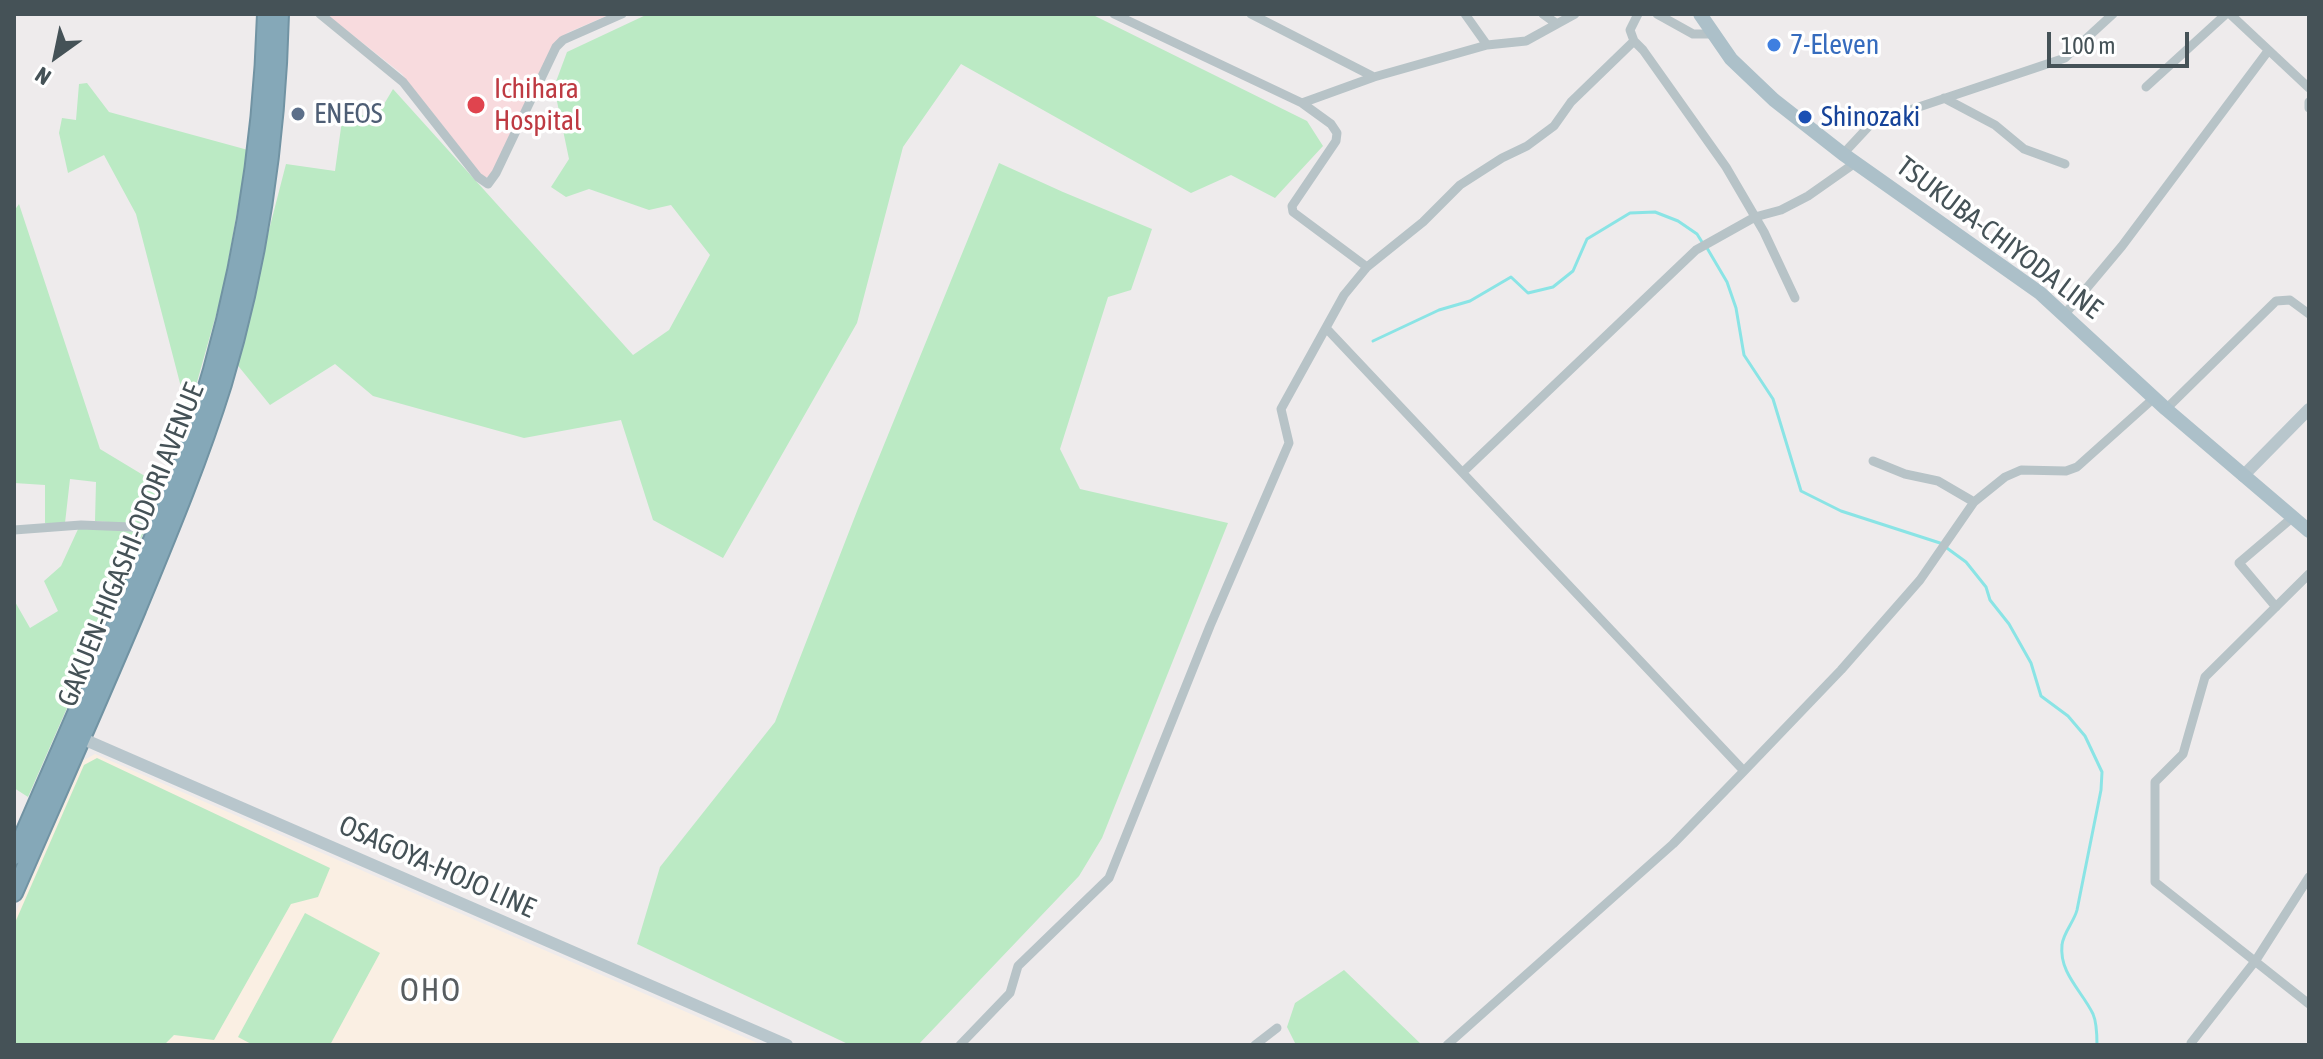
<!DOCTYPE html>
<style>
body{margin:0}
#map{position:relative;width:2323px;height:1059px;overflow:hidden;background:#eeebec;font-family:"Asap Condensed",sans-serif}
canvas{display:block}
.frame{position:absolute;inset:0;border:16px solid #455257;pointer-events:none}
.north{position:absolute;left:16px;top:16px;width:80px;height:80px;-webkit-text-stroke:6px #fff;paint-order:stroke;rotate:213deg;font-size:22px;font-weight:700;line-height:32px;text-align:center;color:#455257}
.north::after{content:'';display:block;margin:auto;width:28px;height:36px;background:#455257;clip-path:polygon(50% 0,100% 100%,50% 72%,0 100%)}
.scale{position:absolute;left:2047px;top:32px;width:142px;height:36px;box-sizing:border-box;border:4px solid #455257;border-top:0;padding-left:10px;font-size:24px;line-height:28px;white-space:nowrap;color:#455257;-webkit-text-stroke:6px #fff;paint-order:stroke}
</style>
<div id="map">
<canvas width="2323" height="1059"></canvas>
<div class="frame"></div>
<div class="north">N</div>
<div class="scale">100 m</div>
</div>
<script>
const context = document.querySelector('canvas').getContext('2d');
context.lineJoin = 'round';
function fillPath(path, color) { context.fillStyle = color; context.fill(path, 'evenodd'); }
function trace(path, color, width, dash) { context.strokeStyle = color; context.lineWidth = width; context.lineCap = dash ? 'butt' : 'round'; context.setLineDash(dash || []); context.stroke(path); }
function label(font, color, halo, rows, align = 'center') {
  context.font = font + ' "Asap Condensed",sans-serif'; context.lineWidth = 7; context.setLineDash([]); context.textBaseline = 'middle'; context.strokeStyle = halo; context.fillStyle = color; for (const [text, x, y, turn = 0] of rows) {
    context.save(); context.translate(x, y); context.rotate((+turn || 0) * Math.PI / 180); context.textAlign = isNaN(turn) ? turn : align; if (halo) context.strokeText(text, 0, 0); context.fillText(text, 0, 0); context.restore();
  }
}
fillPath(new Path2D(`
 M95,754L762,1045H14V917L82,761Z`), '#faefe3');
fillPath(new Path2D(`
 M326,14H611L567,33L491,176L484,178L402,74Z`), '#f8dbde');
fillPath(new Path2D(`
 M648,14H1091L1307,121L1323,146L1275,198L1231,175L1191,193L961,64L903,147L857,323L723,558L653,520L621,420L524,438L373,396L335,364L270,405L235,362L286,164L335,171L344,106L374,121L393,89L633,355L669,330L710,255L671,205L649,210L589,189L566,197L551,187L569,159L554,87L567,52Z
 M87,83L109,112L248,150L223,290L188,414L136,214L104,155L68,173L59,133L62,118L76,120L79,84Z
 M999,163L1063,192L1152,229L1131,290L1108,297L1060,449L1080,489L1228,523L1102,838L1079,876L918,1045H850L637,944L660,867L775,722L859,506Z
 M19,204L100,449L163,487L146,525L95,521L96,482L70,479L65,523H45V485L14,483V211Z
 M79,527L145,530L28,797L14,788V600L30,628L58,611L44,581L61,566Z
 M97,758L330,868L318,897L291,904L214,1040L174,1035L164,1045H14V925L84,765Z
 M305,913L380,953L330,1045H253L238,1037Z
 M1344,970L1422,1045H1296L1287,1027L1295,1003Z`), '#bbeac4');
trace(new Path2D(`
 M1707,248L1727,282L1736,308L1744,355L1773,399L1801,491L1841,511L1940,543L1966,562L1986,587L1990,600L2009,624L2031,663L2041,696L2068,716L2085,736L2102,772L2101,790L2077,910C2074,922 2063,933 2062,945C2059,973 2082,991 2093,1014C2097,1023 2097,1035 2097,1045
 M1373,341L1439,310L1470,301L1511,277L1528,293L1553,287L1573,271L1587,239L1630,213L1655,212L1678,221L1697,234L1702,242`), '#8ae4e5', 3);
const highway = new Path2D(`
 M14,856C43,790 72,723 101,656C136,579 171,500 197,420C239,288 262,152 266,14
 M14,893C55,799 97,705 137,610C168,535 199,461 223,384C259,264 277,139 280,14`);
trace(highway, '#7193a3', 20);
trace(new Path2D(`
 M320,14L403,82L478,177L488,184L496,173L556,47L563,40L622,14
 M1114,14L1302,103L1331,124L1337,133L1336,141L1292,206L1293,212L1367,267
 M1251,14L1374,77
 M1465,14L1487,45
 M1543,14L1557,24
 M1638,14L1630,30L1634,41L1643,50L1726,167L1764,232L1795,298
 M1657,14L1693,34H1712
 M2230,14L2309,88
 M2146,87L2226,14
 M1944,98L1995,125L2024,149L2065,164
 M2309,102V108
 M1302,103L1374,77L1487,45L1526,41L1575,14
 M1843,154L1870,125L1880,120L2065,58L2113,14
 M2065,314L2122,246L2268,51
 M1326,328L1744,771
 M2166,409L2276,301L2290,300L2309,314
 M1873,461L1905,474L1938,481L1974,502
 M1463,472L1696,250L1755,217L1781,210L1808,196L1855,163
 M14,530L81,525L156,528
 M2309,574L2205,677L2183,754L2155,782V882L2309,1004
 M2276,607L2239,563L2293,517
 M2191,1043L2256,960L2309,877
 M960,1045L1010,993L1018,966L1109,878L1210,626L1289,443L1281,409L1344,295L1367,267L1423,222L1460,185L1502,158L1527,146L1554,126L1571,102L1634,41
 M1255,1045L1277,1028
 M1447,1045L1673,844L1744,771L1841,670L1920,580L1974,502L2005,477L2021,470L2066,471L2077,467L2154,398`), '#b7c3c7', 9);
trace(new Path2D(`
 M2243,476L2309,409
 M74,735L787,1045`), '#b8c6cc', 12);
trace(new Path2D(`
 M1700,14L1731,59L1774,100L1843,154L2040,293L2166,409L2309,531`), '#acc0c9', 14);
trace(highway, '#85a8b8', 16);
for (const [x, y, r, color] of [
 [1774,45,8,"#3f7fe0"],
 [476,105,10,"#e0444e"],
 [298,114,8,"#5c6f8a"],
 [1805,117,8,"#1a4fb4"]
]) { const dot = new Path2D(); dot.arc(x, y, r, 0, 2 * Math.PI); context.fillStyle = color; context.fill(dot); trace(dot, '#fff', 3); }
label('28px', '#366cbe', '#fff', [
 ["7-Eleven",1790,45]
], 'left');
label('28px', '#be3a42', '#fff', [
 ["Ichihara",494,89],
 ["Hospital",494,121]
], 'left');
label('28px', '#4e5e75', '#fff', [
 ["ENEOS",314,114]
], 'left');
label('28px', '#164399', '#fff', [
 ["Shinozaki",1821,117]
], 'left');
label('28px', '#455257', '#fff', [
 ["TSUKUBA-CHIYODA LINE",1999,238,37],
 ["GAKUEN-HIGASHI-ODORI AVENUE",131,545,-68],
 ["OSAGOYA-HOJO LINE",437,867,24]
]);
context.letterSpacing = '2px';
label('32px', '#585d60', '#fff', [
 ["OHO",431,991]
]);
context.letterSpacing = '0px';
</script>
